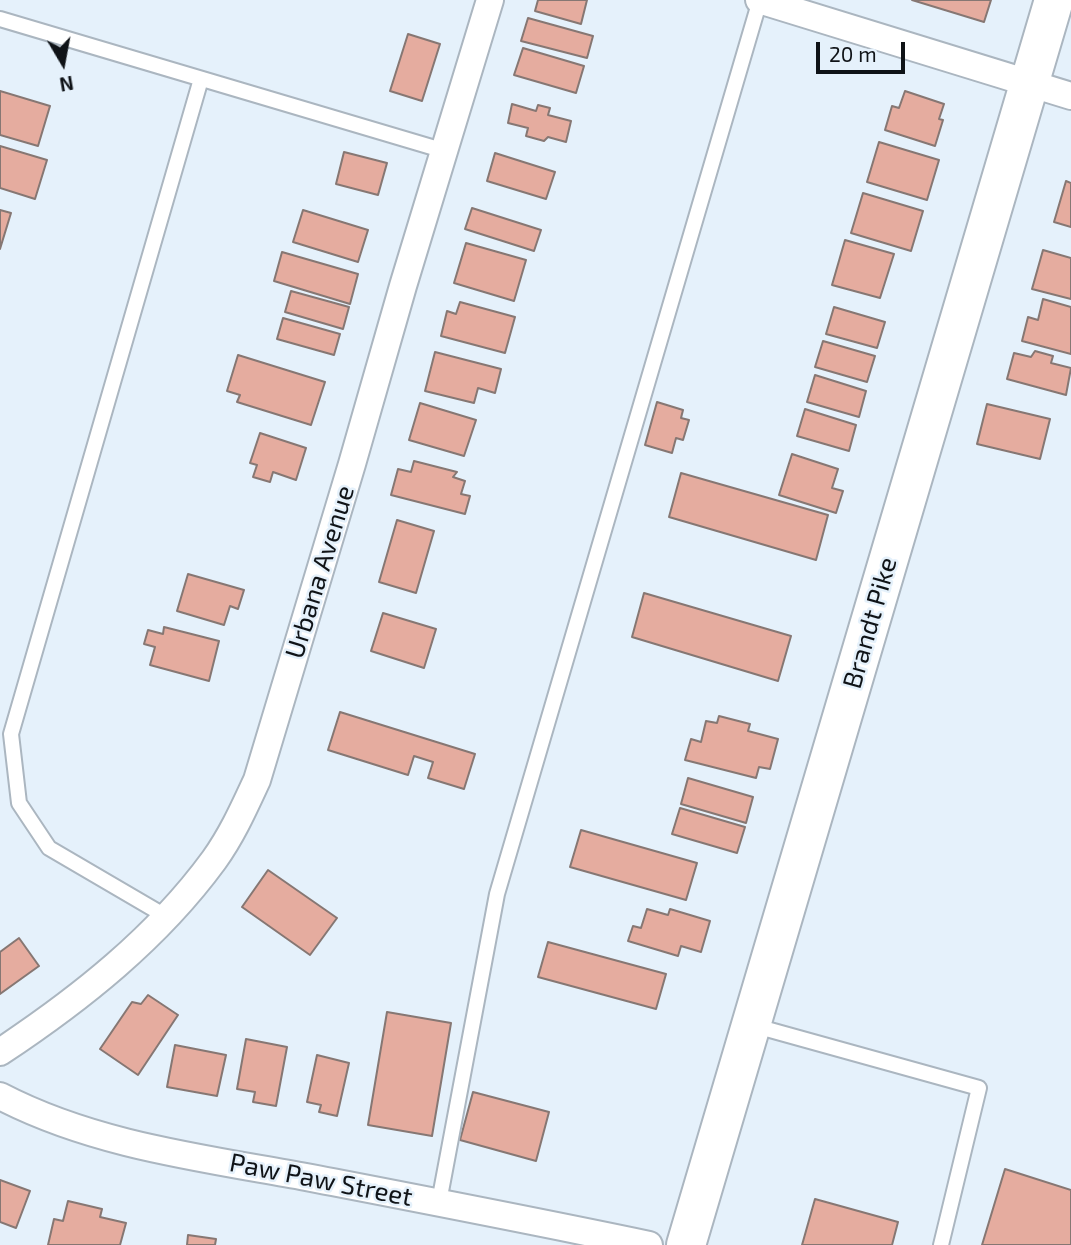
<!DOCTYPE html>
<style>
body{margin:0}
#map{position:relative;width:1071px;height:1245px;overflow:hidden;background:#e5f1fb;font-family:"Exo 2",sans-serif}
canvas{display:block}
.north{position:absolute;left:28px;top:28px;width:70px;height:70px;-webkit-text-stroke:5px #e5f1fb;paint-order:stroke;rotate:170deg;font-size:19px;font-weight:700;line-height:28px;text-align:center;color:#0f1317}
.north::after{content:'';display:block;margin:auto;width:24px;height:32px;background:#0f1317;clip-path:polygon(50% 0,100% 100%,50% 72%,0 100%)}
.scale{position:absolute;left:816px;top:42px;width:89px;height:32px;box-sizing:border-box;border:4px solid #0f1317;border-top:0;padding-left:9px;font-size:21px;line-height:24px;white-space:nowrap;color:#0f1317;-webkit-text-stroke:5px #e5f1fb;paint-order:stroke}
</style>
<div id="map">
<canvas width="1071" height="1245"></canvas>
<div class="north">N</div>
<div class="scale">20 m</div>
</div>
<script>
const context = document.querySelector('canvas').getContext('2d');
context.lineJoin = 'round';
function fillPath(path, color) { context.fillStyle = color; context.fill(path, 'evenodd'); }
function trace(path, color, width, dash) { context.strokeStyle = color; context.lineWidth = width; context.lineCap = dash ? 'butt' : 'round'; context.setLineDash(dash || []); context.stroke(path); }
function label(font, color, halo, rows, align = 'center') {
  context.font = font + ' "Exo 2",sans-serif'; context.lineWidth = 5; context.setLineDash([]); context.textBaseline = 'middle'; context.strokeStyle = halo; context.fillStyle = color; for (const [text, x, y, turn = 0] of rows) {
    context.save(); context.translate(x, y); context.rotate((+turn || 0) * Math.PI / 180); context.textAlign = isNaN(turn) ? turn : align; if (halo) context.strokeText(text, 0, 0); context.fillText(text, 0, 0); context.restore();
  }
}
const building = new Path2D(`
 M538,0H587L581,24L535,11Z
 M912,0H991L984,22Z
 M528,18L593,36L587,58L521,41Z
 M408,34L440,44L422,101L390,91Z
 M523,48L584,66L576,93L514,75Z
 M0,91L50,106L38,146L0,135Z
 M905,91L944,104L939,119L943,120L935,146L885,130L892,106L899,108Z
 M512,104L536,111L538,105L550,108L548,115L571,121L566,142L548,137L544,141L526,136L528,128L508,123Z
 M879,142L939,160L927,200L867,182Z
 M0,146L47,160L35,199L0,188Z
 M344,152L387,163L378,195L336,184Z
 M495,153L555,172L546,199L487,181Z
 M1066,181L1071,183V227L1054,222Z
 M863,193L923,211L911,251L851,233Z
 M472,208L541,230L534,251L465,229Z
 M0,210L11,213L0,249Z
 M303,210L368,230L358,262L293,242Z
 M845,240L894,254L880,298L832,285Z
 M466,243L526,260L514,301L454,283Z
 M1043,250L1071,258V299L1032,289Z
 M282,252L358,274L350,304L274,281Z
 M291,291L349,307L343,329L285,312Z
 M1043,299L1071,307V354L1022,341L1028,317L1038,320Z
 M460,302L515,317L505,353L441,336L447,311L456,314Z
 M834,307L885,322L877,348L826,334Z
 M283,318L340,334L334,355L277,339Z
 M823,341L875,356L867,382L815,367Z
 M1035,351L1053,356L1051,363L1071,368L1066,395L1007,379L1014,353L1031,357Z
 M435,352L501,369L495,393L478,388L474,403L425,391Z
 M238,355L325,382L311,425L237,402L240,395L227,391Z
 M815,375L866,391L859,417L807,402Z
 M657,402L683,410L681,418L689,420L683,440L676,438L672,453L645,445Z
 M420,403L476,420L464,456L409,440Z
 M987,404L1050,419L1040,459L977,444Z
 M805,409L856,425L849,451L797,436Z
 M260,433L306,448L296,480L273,472L270,482L253,477L257,465L250,463Z
 M792,454L838,469L832,488L843,491L836,513L779,495Z
 M414,461L457,472L453,477L465,481L461,494L470,496L465,514L391,495L398,469L411,472Z
 M681,473L828,515L816,560L669,517Z
 M397,520L434,531L416,593L379,582Z
 M188,574L244,590L238,609L230,606L224,625L177,611Z
 M644,593L791,636L778,681L632,637Z
 M383,613L436,629L424,668L371,651Z
 M164,627L219,641L209,681L150,665L155,647L144,644L148,630L163,634Z
 M340,712L475,754L464,789L428,778L433,762L414,756L408,775L328,750Z
 M719,716L750,724L748,731L778,739L770,769L759,767L756,778L685,760L691,739L701,742L706,721L717,723Z
 M688,778L753,797L746,823L681,804Z
 M680,808L745,827L737,853L672,834Z
 M581,830L697,863L686,900L570,867Z
 M268,870L337,918L310,955L242,907Z
 M647,909L668,915L670,909L710,921L701,952L681,946L678,956L628,941L633,926L641,928Z
 M19,938L39,966L0,994V952Z
 M548,942L666,974L656,1009L538,977Z
 M148,995L178,1015L138,1075L100,1049L132,1002L141,1004Z
 M387,1012L451,1023L432,1136L368,1125Z
 M246,1039L287,1047L276,1106L253,1102L255,1092L237,1089Z
 M175,1045L226,1055L217,1096L167,1087Z
 M317,1055L349,1063L337,1116L319,1112L321,1105L307,1102Z
 M473,1092L549,1112L536,1161L460,1140Z
 M1005,1169L1071,1190V1245H982Z
 M0,1180L30,1191L16,1228L0,1222Z
 M815,1199L898,1222L892,1245H802Z
 M68,1201L102,1209L100,1217L126,1223L120,1245H48L54,1219L63,1221Z
 M188,1235L216,1239L215,1245H187Z`);
fillPath(building, '#e5ac9f');
trace(building, '#867773', 2);
const service = new Path2D(`
 M0,19L445,151
 M167,917L49,848L19,803L11,734L201,79
 M752,1025L979,1088L941,1245
 M439,1202L497,894L760,0`);
const minor = new Path2D(`
 M759,0L1071,96
 M0,1052C80,999 157,938 214,860C232,835 244,808 257,780L352,464L403,286L490,0
 M0,1096C94,1145 202,1158 306,1177C420,1199 535,1221 649,1245`);
const secondary = new Path2D(`
 M686,1245L1054,0`);
trace(service, '#abb6c0', 18);
trace(minor, '#abb6c0', 30);
trace(secondary, '#abb6c0', 42);
trace(service, '#fff', 14);
trace(minor, '#fff', 26);
trace(secondary, '#fff', 38);
label('26px', '#0f1317', '#e5f1fb', [
 ["Urbana Avenue",320,572,-73],
 ["Brandt Pike",870,623,-74],
 ["Paw Paw Street",321,1180,11]
]);
</script>
